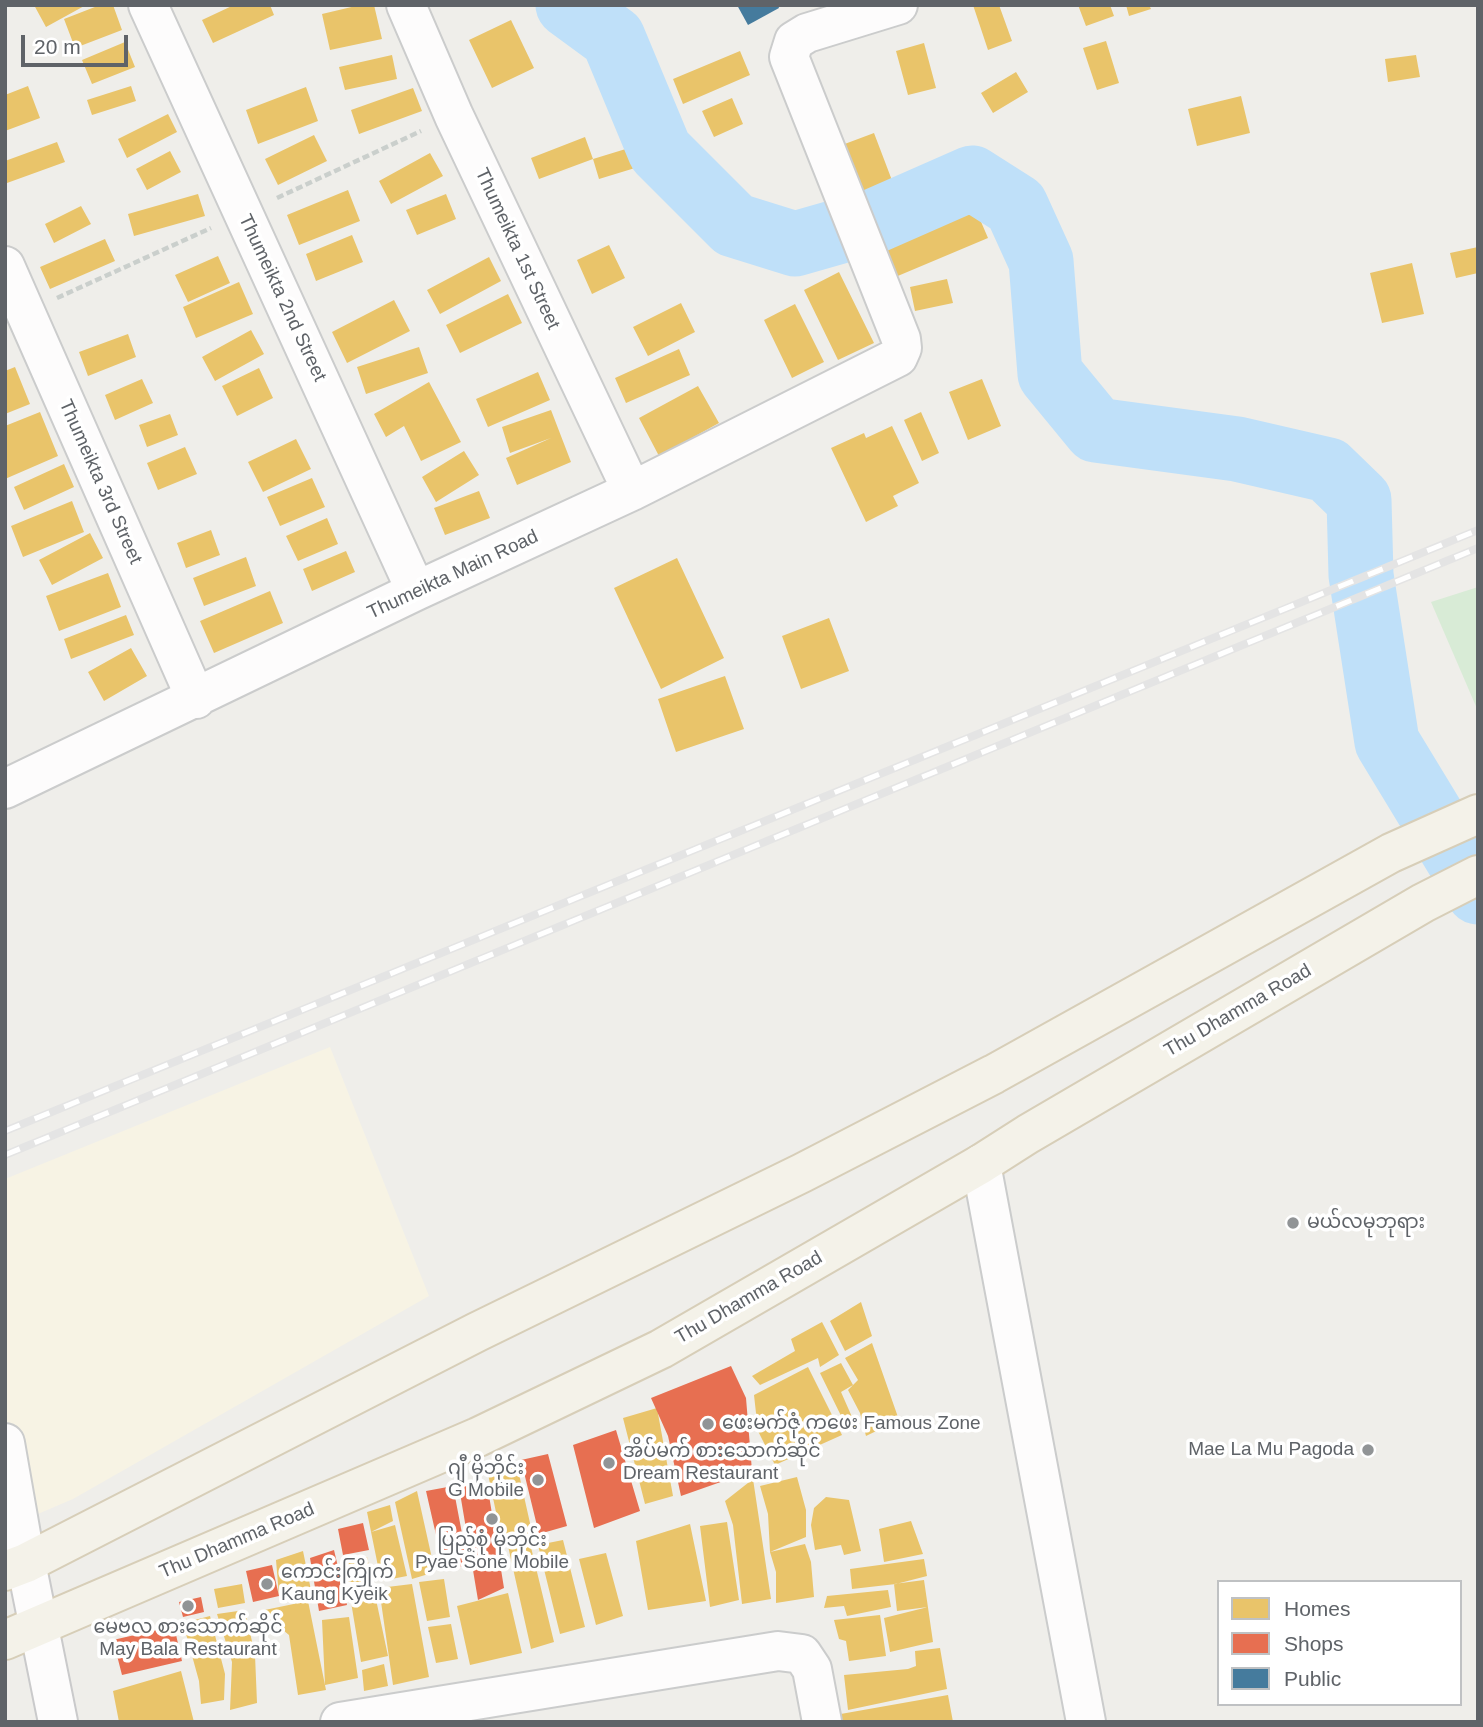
<!DOCTYPE html>
<meta charset="utf-8">
<style>
body{margin:0}
#map{position:relative;width:1483px;height:1727px;overflow:hidden;background:#efeeea;font-family:Helvetica,sans-serif}
canvas{display:block}
.frame{position:absolute;inset:0;border:7px solid #5f6368;pointer-events:none}
.legend{position:absolute;left:1217px;top:1580px;width:245px;height:126px;box-sizing:border-box;background:#fff;border:2px solid #bfc1c3;margin:0;padding:9px 12px;list-style:none;font-size:21px;color:#5f6368}
.legend li{display:flex;align-items:center;gap:14px;height:35px}
.legend b{width:35px;border:2px solid #bfc1c3}
.scale{position:absolute;left:21px;top:35px;width:107px;height:32px;box-sizing:border-box;border:4px solid #5f6368;border-top:0;padding-left:9px;font-size:21px;line-height:24px;white-space:nowrap;color:#5f6368;-webkit-text-stroke:5px #fff;paint-order:stroke}
</style>
<div id="map">
<canvas width="1483" height="1727"></canvas>
<div class="frame"></div>
<ul class="legend">
<li><b style="height:19px;background:#e9c46a"></b>Homes</li>
<li><b style="height:19px;background:#e76f51"></b>Shops</li>
<li><b style="height:19px;background:#457b9d"></b>Public</li>
</ul>
<div class="scale">20 m</div>
</div>
<script>
const context = document.querySelector('canvas').getContext('2d');
context.lineJoin = 'round';
function fillPath(path, color) { context.fillStyle = color; context.fill(path, 'evenodd'); }
function trace(path, color, width, dash) { context.strokeStyle = color; context.lineWidth = width; context.lineCap = dash ? 'butt' : 'round'; context.setLineDash(dash || []); context.stroke(path); }
function label(font, color, halo, rows, align = 'center') {
  context.font = font + ' Helvetica,"Noto Sans Myanmar",sans-serif'; context.lineWidth = 7; context.setLineDash([]); context.textBaseline = 'middle'; context.strokeStyle = halo; context.fillStyle = color; for (const [text, x, y, turn = 0] of rows) {
    context.save(); context.translate(x, y); context.rotate((+turn || 0) * Math.PI / 180); context.textAlign = isNaN(turn) ? turn : align; if (halo) context.strokeText(text, 0, 0); context.fillText(text, 0, 0); context.restore();
  }
}
fillPath(new Path2D(`
 M330,1047L429,1296L73,1499L5,1528V1179Z`), '#f7f3e4');
fillPath(new Path2D(`
 M1478,587V711L1431,602Z`), '#d8ebd6');
fillPath(new Path2D(`
 M34,5H86L46,27Z
 M100,5H113L122,30L75,48L64,19Z
 M234,5H270L274,15L213,43L202,20Z
 M360,5H374L382,39L330,50L322,14Z
 M973,5H999L1012,41L988,50Z
 M1078,5H1110L1114,16L1086,26Z
 M1126,5H1149L1151,9L1129,16Z
 M511,20L534,68L492,88L469,40Z
 M1106,41L1119,83L1097,90L1083,48Z
 M125,42L135,67L92,84L82,60Z
 M924,43L936,88L908,95L896,51Z
 M740,51L750,75L683,104L673,79Z
 M392,55L397,79L345,90L339,67Z
 M1416,55L1420,77L1388,82L1385,59Z
 M1016,72L1028,92L993,113L981,93Z
 M28,86L40,118L5,131V95Z
 M131,86L136,101L92,115L87,100Z
 M306,87L318,121L258,144L246,110Z
 M413,88L422,111L359,134L351,110Z
 M1241,96L1250,133L1197,146L1188,109Z
 M732,98L743,124L714,137L702,111Z
 M168,114L177,132L127,158L118,139Z
 M874,133L893,183L861,196L842,145Z
 M314,135L327,161L278,185L265,159Z
 M585,137L593,159L629,148L635,168L599,179L593,159L539,179L531,158Z
 M57,142L65,162L7,183L5,161Z
 M170,151L181,172L147,190L136,169Z
 M430,153L443,176L391,204L379,181Z
 M348,190L360,221L299,245L287,215Z
 M198,194L205,216L134,236L128,214Z
 M446,194L456,219L417,235L406,210Z
 M81,206L91,224L54,243L45,224Z
 M976,210L988,238L893,278L881,249Z
 M352,235L363,262L316,281L306,254Z
 M105,239L115,261L50,289L40,267Z
 M609,245L625,278L592,294L577,260Z
 M1478,247V273L1456,278L1450,253Z
 M218,256L230,283L188,302L175,275Z
 M489,257L501,281L440,314L427,290Z
 M1412,263L1424,314L1382,323L1370,273Z
 M839,272L874,343L838,360L804,290Z
 M947,279L953,303L915,311L910,287Z
 M239,282L253,314L196,338L183,307Z
 M508,294L522,323L460,353L446,325Z
 M394,300L410,331L347,363L332,332Z
 M681,303L695,332L648,356L633,327Z
 M795,304L824,362L792,378L764,320Z
 M251,330L264,354L215,381L202,357Z
 M128,334L136,357L88,376L79,352Z
 M419,347L428,373L366,394L357,367Z
 M679,349L690,375L626,403L615,378Z
 M15,367L30,404L5,414V371Z
 M259,368L273,398L237,416L222,386Z
 M538,372L550,400L488,427L476,399Z
 M142,379L153,403L115,420L105,395Z
 M982,379L1001,426L968,440L949,392Z
 M429,382L461,442L421,461L404,426L386,437L374,414Z
 M698,386L719,423L659,456L639,418Z
 M551,410L571,462L517,485L506,458L551,438L510,453L502,427Z
 M40,412L58,456L5,479V426Z
 M921,412L939,453L922,461L904,420Z
 M170,414L178,435L147,447L139,425Z
 M892,426L919,483L893,496L898,506L866,522L831,448L864,433L866,438Z
 M296,439L311,469L263,492L248,462Z
 M185,447L197,474L158,490L147,463Z
 M464,451L479,475L436,502L422,477Z
 M64,464L74,487L24,510L14,487Z
 M312,478L325,507L280,526L267,497Z
 M479,491L490,518L445,535L434,508Z
 M72,501L84,532L23,557L11,526Z
 M327,518L338,544L298,561L286,536Z
 M211,530L220,555L186,568L177,543Z
 M90,533L103,558L52,585L39,560Z
 M346,551L355,572L312,591L303,569Z
 M246,557L256,586L204,606L193,578Z
 M677,558L724,658L661,689L614,588Z
 M108,573L121,607L59,631L46,596Z
 M270,591L283,623L214,653L200,621Z
 M126,615L134,635L71,659L64,639Z
 M829,618L849,671L801,689L782,636Z
 M131,648L147,676L104,701L88,672Z
 M725,676L744,729L676,752L658,699Z
 M861,1302L872,1336L845,1351L830,1321Z
 M822,1322L839,1355L820,1367L818,1358L760,1385L752,1376L795,1351L791,1339Z
 M872,1343L899,1420L866,1436L860,1413L848,1390L853,1385L841,1392L856,1426L848,1430L820,1373L841,1363L853,1385L858,1380L845,1358Z
 M808,1367L842,1435L775,1465L758,1431L754,1395Z
 M657,1408L673,1496L645,1504L623,1418Z
 M517,1465L532,1532L502,1541L488,1474Z
 M797,1477L806,1510V1537L770,1552L768,1514L760,1486Z
 M753,1479L771,1599L742,1604L733,1525L725,1501Z
 M417,1491L435,1572L412,1579L395,1502Z
 M826,1497L849,1500L861,1551L844,1555L841,1545L815,1550L811,1525L814,1508Z
 M390,1505L393,1521L371,1532L395,1525L407,1576L381,1581L367,1512Z
 M911,1521L923,1554L884,1562L879,1529Z
 M727,1522L739,1600L710,1607L700,1526Z
 M690,1524L706,1601L648,1610L636,1541Z
 M529,1539L554,1642L531,1649L508,1546Z
 M563,1540L585,1627L560,1634L538,1545Z
 M805,1544L811,1562L814,1597L776,1603V1572L770,1552Z
 M303,1551L311,1590L297,1594L279,1596L276,1560Z
 M606,1553L623,1616L596,1625L579,1559Z
 M367,1557L388,1656L361,1662L344,1560Z
 M924,1559L927,1576L896,1584L852,1589L850,1569Z
 M444,1579L450,1617L427,1621L419,1582Z
 M924,1580L933,1642L890,1652L884,1618L928,1607L897,1611L894,1584Z
 M242,1584L245,1603L218,1608L214,1589Z
 M412,1584L429,1677L393,1685L379,1588Z
 M888,1590L891,1607L847,1616L844,1606L824,1608L827,1596Z
 M508,1593L522,1653L470,1665L457,1606Z
 M308,1601L326,1690L298,1695L289,1635L260,1611Z
 M245,1610L255,1655L257,1703L230,1710L232,1662L217,1614Z
 M880,1615L886,1656L849,1661L846,1641L839,1639L834,1620Z
 M210,1616L225,1674L224,1700L201,1704L199,1681L183,1623Z
 M349,1617L358,1678L325,1685L322,1620Z
 M451,1624L458,1659L436,1663L428,1627Z
 M940,1648L947,1689L848,1710L844,1675L908,1669L916,1666L915,1651Z
 M384,1664L388,1686L364,1691L362,1670Z
 M181,1671L194,1722H119L113,1691Z
 M948,1695L953,1722H837L835,1715Z`), '#e9c46a');
fillPath(new Path2D(`
 M731,1366L746,1398L752,1471L681,1496L668,1436L651,1398Z
 M616,1430L640,1511L594,1528L573,1445Z
 M548,1454L567,1526L539,1534L521,1460Z
 M487,1483L504,1588L478,1600L459,1487Z
 M453,1486L468,1565L444,1570L426,1491Z
 M363,1523L369,1550L343,1555L338,1529Z
 M334,1550L347,1605L319,1611L310,1558Z
 M272,1565L279,1596L253,1602L246,1571Z
 M201,1597L204,1612L183,1617L179,1602Z
 M174,1626L182,1661L122,1675L113,1640Z`), '#e76f51');
fillPath(new Path2D(`
 M737,5H778L779,8L748,25Z`), '#457b9d');
trace(new Path2D(`
 M568,5L613,38L660,151L734,225L795,244L872,222L972,178L1016,206L1041,261L1050,374L1096,430L1237,449L1328,470L1359,500L1361,575L1387,742L1478,892`), '#bfe0f9', 65);
const minor = new Path2D(`
 M148,5L416,591
 M406,5L454,116L632,491
 M5,266L196,699
 M5,789L416,591L632,491L898,357L902,348L901,339L789,57L794,41L807,33L898,5
 M981,1164L1086,1722
 M5,1443L26,1563
 M340,1722L778,1651L802,1654L812,1669L822,1722`);
const secondary = new Path2D(`
 M26,1563L58,1722`);
const primary = new Path2D(`
 M5,1571L26,1563L477,1332L802,1173L994,1074L1391,853L1478,814
 M5,1640L478,1437L661,1349L981,1164L1028,1134L1423,903L1478,875`);
trace(minor, '#cbcccc', 42);
trace(secondary, '#cacacb', 42);
trace(primary, '#d7ceb8', 42);
trace(new Path2D(`
 M277,198L421,131
 M57,298L211,228`), '#cacfcc', 4.5, [7, 3.5]);
trace(minor, '#fdfcfc', 38);
trace(secondary, '#fdfcfc', 38);
trace(primary, '#f4f2e9', 38);
const rail = new Path2D(`
 M5,1131L1478,530
 M5,1155L1478,548`);
trace(rail, '#e4e4e4', 8);
trace(rail, '#fff', 5, [16]);
for (const [x, y, r, color] of [
 [1293,1223,7,"#919496"],
 [708,1424,7,"#919496"],
 [1368,1450,7,"#919496"],
 [609,1463,7,"#919496"],
 [538,1480,7,"#919496"],
 [492,1519,7,"#919496"],
 [267,1584,7,"#919496"],
 [188,1606,7,"#919496"]
]) { const dot = new Path2D(); dot.arc(x, y, r, 0, 2 * Math.PI); context.fillStyle = color; context.fill(dot); trace(dot, '#fff', 2.5); }
label('19px', '#5f6368', '#fff', [
 ["Thumeikta 1st Street",517,249,65],
 ["Thumeikta 2nd Street",282,298,65],
 ["Thumeikta 3rd Street",100,482,66],
 ["Thumeikta Main Road",453,575,-25],
 ["Thu Dhamma Road",1238,1011,-30],
 ["Thu Dhamma Road",749,1298,-30],
 ["Thu Dhamma Road",237,1541,-23]
]);
label('19px', '#5f6368', '#fff', [
 ["မယ်လမုဘုရား",1307,1223],
 ["ဖေးမက်ဇုံ ကဖေး Famous Zone",722,1424],
 ["Mae La Mu Pagoda",1354,1450,"right"],
 ["အိပ်မက် စားသောက်ဆိုင်",623,1452],
 ["Dream Restaurant",623,1474],
 ["ဂျီ မိုဘိုင်း",524,1469,"right"],
 ["G Mobile",524,1491,"right"],
 ["ပြည့်စုံ မိုဘိုင်း",492,1541,"center"],
 ["Pyae Sone Mobile",492,1563,"center"],
 ["ကောင်းကြိုက်",281,1573],
 ["Kaung Kyeik",281,1595],
 ["မေဗလ စားသောက်ဆိုင်",188,1628,"center"],
 ["May Bala Restaurant",188,1650,"center"]
], 'left');
</script>
